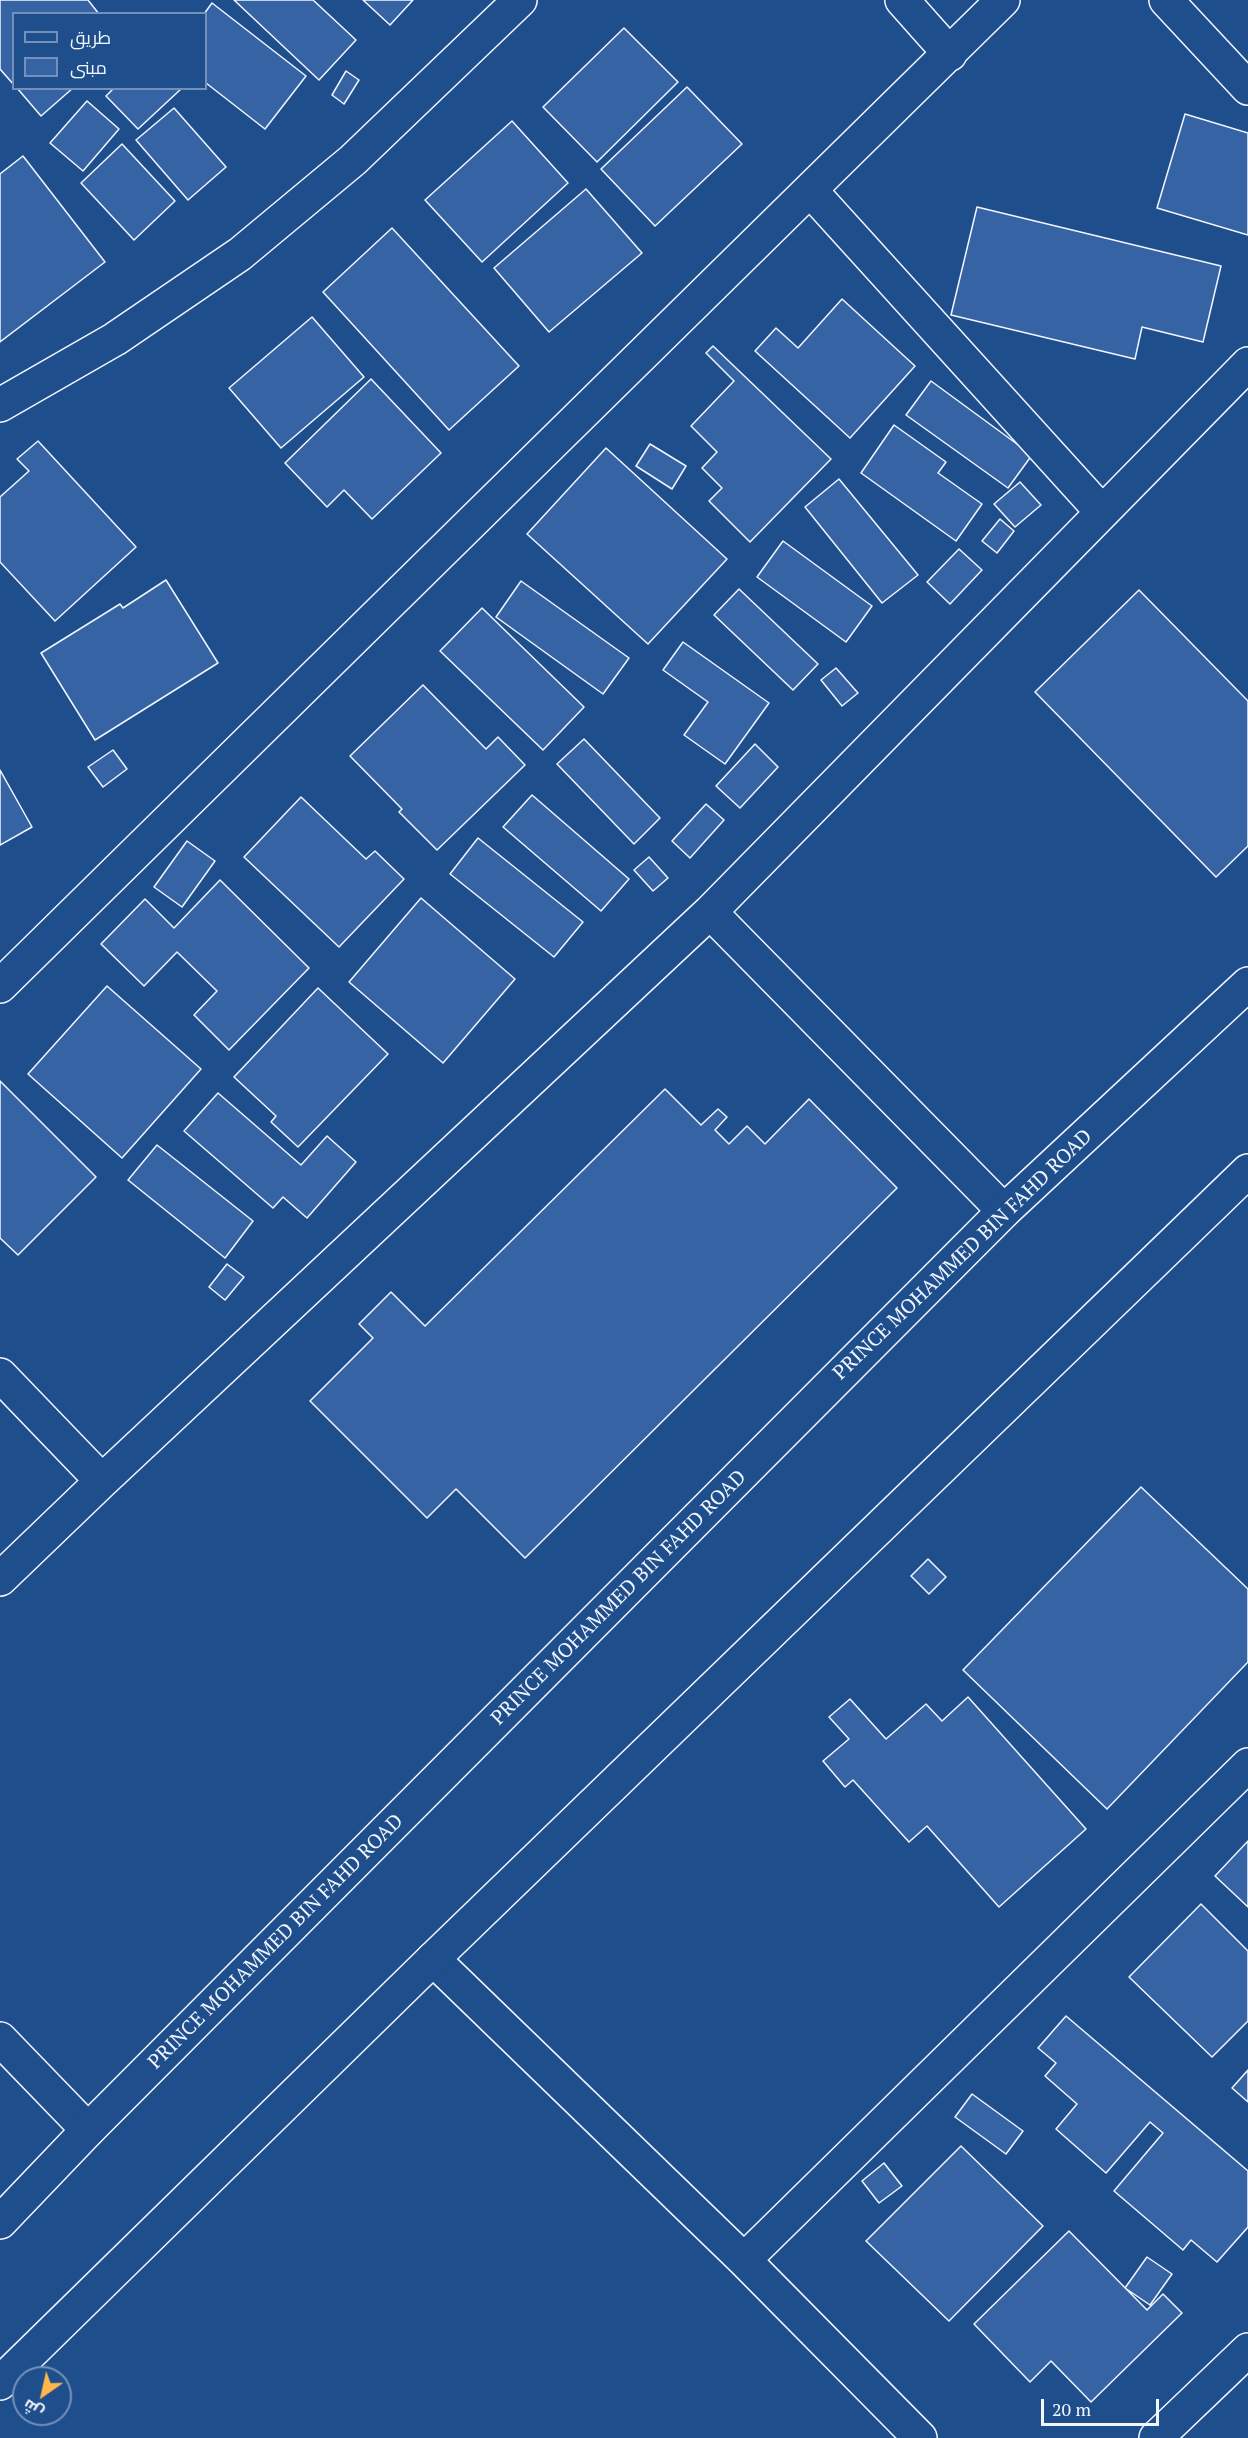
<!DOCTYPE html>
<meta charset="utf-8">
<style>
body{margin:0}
#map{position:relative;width:1248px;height:2438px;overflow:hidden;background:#1f4e8c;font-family:"PT Serif",Cairo,serif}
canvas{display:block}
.legend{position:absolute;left:12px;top:12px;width:195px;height:78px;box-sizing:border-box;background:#1f4e8c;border:2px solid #7391ba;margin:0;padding:8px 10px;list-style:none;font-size:18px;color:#f2f6ff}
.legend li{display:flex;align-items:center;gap:12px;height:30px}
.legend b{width:30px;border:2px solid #7391ba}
.north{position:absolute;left:12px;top:2366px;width:60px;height:60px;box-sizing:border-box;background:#1f4e8c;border:2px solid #7391ba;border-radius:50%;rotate:214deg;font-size:16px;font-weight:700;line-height:24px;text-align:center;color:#f2f6ff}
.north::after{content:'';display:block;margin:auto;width:21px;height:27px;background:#ffb74d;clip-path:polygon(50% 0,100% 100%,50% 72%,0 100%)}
.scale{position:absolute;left:1041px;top:2399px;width:118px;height:27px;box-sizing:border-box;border:3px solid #f2f6ff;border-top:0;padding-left:8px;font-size:18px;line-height:21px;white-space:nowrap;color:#f2f6ff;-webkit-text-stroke:4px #1f4e8c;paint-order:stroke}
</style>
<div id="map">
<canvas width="1248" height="2438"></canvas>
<ul class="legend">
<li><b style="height:8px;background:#1f4e8c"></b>طريق</li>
<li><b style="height:16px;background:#3563a3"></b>مبنى</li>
</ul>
<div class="north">ش</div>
<div class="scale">20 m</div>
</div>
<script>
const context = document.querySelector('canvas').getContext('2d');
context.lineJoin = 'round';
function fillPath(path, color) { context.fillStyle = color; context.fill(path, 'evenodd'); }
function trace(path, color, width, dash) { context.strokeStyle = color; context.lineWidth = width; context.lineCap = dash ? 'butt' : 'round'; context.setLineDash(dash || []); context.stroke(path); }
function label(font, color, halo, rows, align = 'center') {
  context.font = font + ' "PT Serif",serif'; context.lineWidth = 4.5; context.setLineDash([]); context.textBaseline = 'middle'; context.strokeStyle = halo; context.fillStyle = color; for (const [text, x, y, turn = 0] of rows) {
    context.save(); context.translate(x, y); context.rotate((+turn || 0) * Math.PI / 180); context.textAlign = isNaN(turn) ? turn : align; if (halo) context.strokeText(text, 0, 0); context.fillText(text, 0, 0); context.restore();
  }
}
const building = new Path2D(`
 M0,0H88L99,14H14V85L0,69Z
 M234,0H313L356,40L319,80Z
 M363,0H413L390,25Z
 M212,3L306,76L265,129L206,83V14H204Z
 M624,28L678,82L597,162L543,107Z
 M346,71L359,80L344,104L332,95Z
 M687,87L742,144L655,226L601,169Z
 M17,88H73L41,116Z
 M114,88H181V89L138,129L106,96Z
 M87,101L119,129L83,171L50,143Z
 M174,108L226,167L188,200L136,140Z
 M1185,114L1248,133V235L1157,208Z
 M512,121L568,183L482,262L425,200Z
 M122,144L175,201L134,240L81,183Z
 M23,156L105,262L0,342V174Z
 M586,189L642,253L549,332L494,268Z
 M977,207L1221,266L1203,342L1142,327L1135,359L951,315Z
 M392,228L519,366L449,430L323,292Z
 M842,299L915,366L850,438L755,351L776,328L798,348Z
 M312,317L364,377L281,448L229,388Z
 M713,346L831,459L750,542L709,501L722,488L702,468L717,452L691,426L734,381L706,353Z
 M371,379L441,453L372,519L344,490L327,507L285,463Z
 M931,381L1032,455L1008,488L906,415Z
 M894,425L946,462L938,473L982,504L956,541L861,473Z
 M38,441L136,547L55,621L0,562V497L29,471L17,459Z
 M650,444L686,466L672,489L636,466Z
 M606,448L727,559L648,644L527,534Z
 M839,479L918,575L882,603L805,507Z
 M1020,482L1041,505L1015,527L994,504Z
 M1000,519L1014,531L997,553L982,541Z
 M783,541L872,606L846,642L757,577Z
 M959,549L982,570L950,604L927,582Z
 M166,580L218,663L95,740L41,653L120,604L123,608Z
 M521,581L629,658L603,694L496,617Z
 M739,589L818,664L793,690L714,615Z
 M1139,590L1248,701V846L1216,877L1035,692Z
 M482,608L584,707L543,750L440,651Z
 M683,642L769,703L725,764L684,735L708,702L663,670Z
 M836,668L858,693L842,706L821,680Z
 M423,685L486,749L498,737L525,765L437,850L399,812L402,809L350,756Z
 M584,739L660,818L634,844L557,764Z
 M755,744L778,767L740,808L716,786Z
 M113,750L127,769L103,787L88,767Z
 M0,770L32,827L0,845Z
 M532,795L629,879L601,911L503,827Z
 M301,797L366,859L375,851L404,879L339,947L244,857Z
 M706,804L724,820L690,858L672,841Z
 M478,838L583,922L554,957L450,874Z
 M187,841L215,861L182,907L154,887Z
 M649,857L668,878L653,891L634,870Z
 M220,880L309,968L229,1050L194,1015L217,991L177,952L144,986L101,944L145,899L174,928Z
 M421,898L515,979L443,1063L349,982Z
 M107,986L201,1069L122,1158L28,1074Z
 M318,988L388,1054L298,1147L271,1122L276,1116L234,1077Z
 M0,1081L96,1177L18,1255L0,1238Z
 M665,1089L701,1125L718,1109L727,1117L715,1130L729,1144L747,1126L765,1144L809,1099L897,1188L525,1558L456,1489L427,1518L310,1401L373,1338L359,1324L391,1292L425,1326Z
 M218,1093L301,1165L327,1136L356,1162L307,1218L283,1197L273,1208L184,1131Z
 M157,1145L253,1221L225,1258L128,1180Z
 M227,1264L244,1277L225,1300L209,1287Z
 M1141,1487L1248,1589V1662L1107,1809L963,1670Z
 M928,1559L946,1577L929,1594L911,1576Z
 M968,1697L1086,1829L999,1907L927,1826L909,1842L853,1780L845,1787L823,1761L849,1739L829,1717L850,1699L886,1739L926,1704L942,1721Z
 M1248,1841V1907L1215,1876Z
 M1201,1904L1248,1951V2021L1212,2057L1129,1977Z
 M1066,2016L1248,2171V2227L1217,2262L1191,2240L1183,2250L1114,2191L1163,2133L1150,2122L1106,2173L1056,2129L1077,2104L1045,2076L1056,2063L1038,2048Z
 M1248,2070V2102L1232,2088Z
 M972,2094L1023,2131L1006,2154L955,2117Z
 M961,2146L1043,2226L949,2321L866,2241Z
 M884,2163L902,2186L879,2203L862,2181Z
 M1069,2231L1147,2310L1163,2294L1182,2313L1091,2402L1051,2361L1030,2382L974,2324Z
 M1147,2257L1172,2274L1150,2305L1125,2288Z`);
fillPath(building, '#3563a3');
trace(building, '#f2f6ff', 1.5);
const street = new Path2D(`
 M902,0L950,54
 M1166,0L1248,88
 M811,191L1102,512
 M0,405L115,339L240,254L353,160L520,0
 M710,912L1004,1211
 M0,986L1003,0
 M0,1375L102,1481
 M0,1579L102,1481L710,912L1248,364
 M433,1959L744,2260
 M0,2039L88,2130
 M920,2438L744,2260L1248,1765
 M1156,2438L1248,2350`);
const secondary = new Path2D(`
 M0,2222L88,2130L1004,1211L1248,984
 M0,2383L433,1959L1248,1171`);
trace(street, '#f2f6ff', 36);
trace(secondary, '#f2f6ff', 36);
trace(street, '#1f4e8c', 33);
trace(secondary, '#1f4e8c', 33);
label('20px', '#f2f6ff', '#1f4e8c', [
 ["PRINCE MOHAMMED BIN FAHD ROAD",963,1255,-44],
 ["PRINCE MOHAMMED BIN FAHD ROAD",619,1598,-45],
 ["PRINCE MOHAMMED BIN FAHD ROAD",276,1942,-45]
]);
</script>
